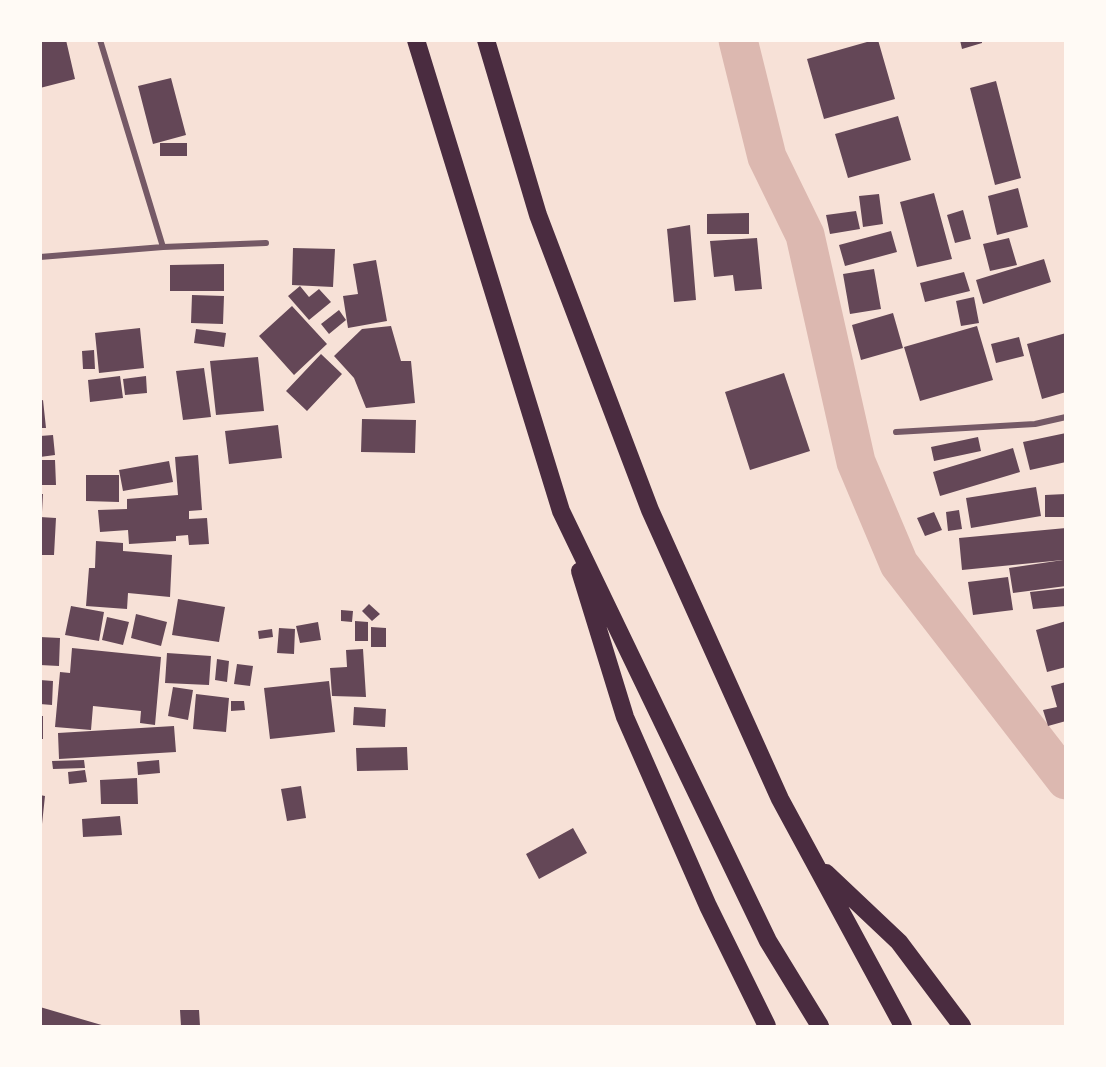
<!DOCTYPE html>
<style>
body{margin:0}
#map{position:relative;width:1106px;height:1067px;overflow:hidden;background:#f7e1d7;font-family:Poppins,sans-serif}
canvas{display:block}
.frame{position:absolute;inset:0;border:42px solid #fffaf5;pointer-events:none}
</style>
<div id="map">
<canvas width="1106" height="1067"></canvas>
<div class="frame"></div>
</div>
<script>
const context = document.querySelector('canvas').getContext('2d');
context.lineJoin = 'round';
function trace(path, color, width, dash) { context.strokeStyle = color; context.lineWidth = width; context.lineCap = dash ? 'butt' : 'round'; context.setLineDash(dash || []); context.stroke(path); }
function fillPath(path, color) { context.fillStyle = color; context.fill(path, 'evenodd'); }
trace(new Path2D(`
 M738,40L767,157L805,235L856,462L899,564L1066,780`), '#dcb8b0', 39);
fillPath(new Path2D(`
 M40,40H66L75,79L40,88Z
 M874,40H878L895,99L824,119L807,59Z
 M960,40H982V43L962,49Z
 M171,78L186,135L153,144L138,86Z
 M996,81L1021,178L995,185L970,88Z
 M898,116L911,160L848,178L835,134Z
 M160,143H187V156H160Z
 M1018,188L1028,227L997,235L988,196Z
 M934,193L952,259L917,267L900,202Z
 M879,194L883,224L863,227L859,196Z
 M963,210L971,239L955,243L947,215Z
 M856,211L860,229L830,234L826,215Z
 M749,213V234H707V214Z
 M690,225L696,300L674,302L667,229Z
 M891,231L897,252L845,266L839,245Z
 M757,238L762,289L735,291L733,275L714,277L710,241Z
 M1009,238L1017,265L990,271L983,244Z
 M293,248L335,249L333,287L292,285Z
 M1044,259L1051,282L983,304L976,280Z
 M376,260L387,321L348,328L343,296L358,294L353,264Z
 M224,264V291H170V265Z
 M874,269L881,309L850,314L843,274Z
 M964,272L970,291L925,302L920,283Z
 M300,286L309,297L319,289L331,302L309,320L288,296Z
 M192,295L224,296L223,324L191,323Z
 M974,297L979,323L961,326L956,301Z
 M292,306L327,344L294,375L259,336Z
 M339,310L346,320L329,334L321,324Z
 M893,313L903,348L861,360L852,325Z
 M391,326L401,361H411L415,403L366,408L354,378L334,356L362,329Z
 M977,326L993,380L920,401L904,347Z
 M140,328L144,368L99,373L95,333Z
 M196,329L226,333L224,347L194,343Z
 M1066,333V392L1042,399L1027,344Z
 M1019,337L1024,356L996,363L991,344Z
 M94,350L95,369H83L82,351Z
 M321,354L342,374L307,411L286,391Z
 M258,357L264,411L216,415L210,361Z
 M204,368L211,417L183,420L176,371Z
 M784,373L810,451L750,470L725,392Z
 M120,376L123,398L90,402L88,380Z
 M146,376L147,393L125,395L123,379Z
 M43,400L46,428H40V401Z
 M362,419L416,420L415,453L361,452Z
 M278,425L282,458L229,464L225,431Z
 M1066,433V462L1030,470L1023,442Z
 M53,435L55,455L40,457V436Z
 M978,437L981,451L934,461L931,447Z
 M1013,448L1020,472L940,496L933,472Z
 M198,455L202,510L189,511V519L207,518L209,544L189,545L188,535L176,536V541L129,544L128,530L100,532L98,510L127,509V499L178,495L175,457Z
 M40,460H55L56,485H40Z
 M169,461L173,482L123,491L119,470Z
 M86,475H119V502L86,501Z
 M1036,487L1041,516L971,528L966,498Z
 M40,494H43L42,512H40Z
 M1066,494V517H1045V495Z
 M959,510L962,529L948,531L946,512Z
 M934,512L942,530L925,536L917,518Z
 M40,517L56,518L54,555H40Z
 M1066,528V586L1013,593L1009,568L1063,560L962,570L959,538Z
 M96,541L123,543V551L172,555L170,597L128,593L127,609L86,606L89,568H95Z
 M1008,577L1013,610L973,615L968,582Z
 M1066,588V606L1033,609L1030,592Z
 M178,599L225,607L219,642L172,635Z
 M369,604L380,614L372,621L362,611Z
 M71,606L104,612L99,641L65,635Z
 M341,610L353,611L352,622L341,621Z
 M136,614L167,622L161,646L131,638Z
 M107,617L129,622L123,645L102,640Z
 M355,621L368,622V641H355Z
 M1066,621V667L1047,672L1036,630Z
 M318,622L321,640L300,643L296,626Z
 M371,627L386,628V647H371Z
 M279,628L295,629L294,654L277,653Z
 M272,629L273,637L259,639L258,631Z
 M40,637L60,638L59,666L40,665Z
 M72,648L161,657L155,725L140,723L141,711L93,706L91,730L55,727L60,672L70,673Z
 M363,649L366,697L332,696L330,668L347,667L346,650Z
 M167,653L211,656L209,685L165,683Z
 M217,659L229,661L227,682L215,680Z
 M237,664L253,666L250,686L234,684Z
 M40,680L53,681L52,705L40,704Z
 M329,681L335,732L270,739L264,688Z
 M1066,682V721L1048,726L1043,710L1057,707L1051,686Z
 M173,687L193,690L188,720L168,716Z
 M196,694L229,698L226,732L193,729Z
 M231,701H244L245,710L231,711Z
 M354,707L386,709L385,727L353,725Z
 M40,716H43V739H40Z
 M174,726L176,752L59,759L58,733Z
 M407,747L408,770L357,771L356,748Z
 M84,760L85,768L53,769L52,761Z
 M159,760L160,773L138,775L137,762Z
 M85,770L87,782L69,784L68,772Z
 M137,778L138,804H101L100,780Z
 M301,786L306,818L287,821L281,789Z
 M40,795L45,796L42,824L40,823Z
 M120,816L122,835L83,837L82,819Z
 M573,828L587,853L539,879L526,854Z
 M40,1007L105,1026H40Z
 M180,1010H199L200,1026H181Z`), '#644757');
trace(new Path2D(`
 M100,40L163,247
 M40,257L163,247L266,243
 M896,432L1035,424L1066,417`), '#755966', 6);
trace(new Path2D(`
 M416,40L561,511L768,941L820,1026
 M486,40L538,215L650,510L780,799L903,1026
 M580,571L625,717L708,906L767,1026
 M826,873L899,942L962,1026`), '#4a2c40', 18);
</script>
